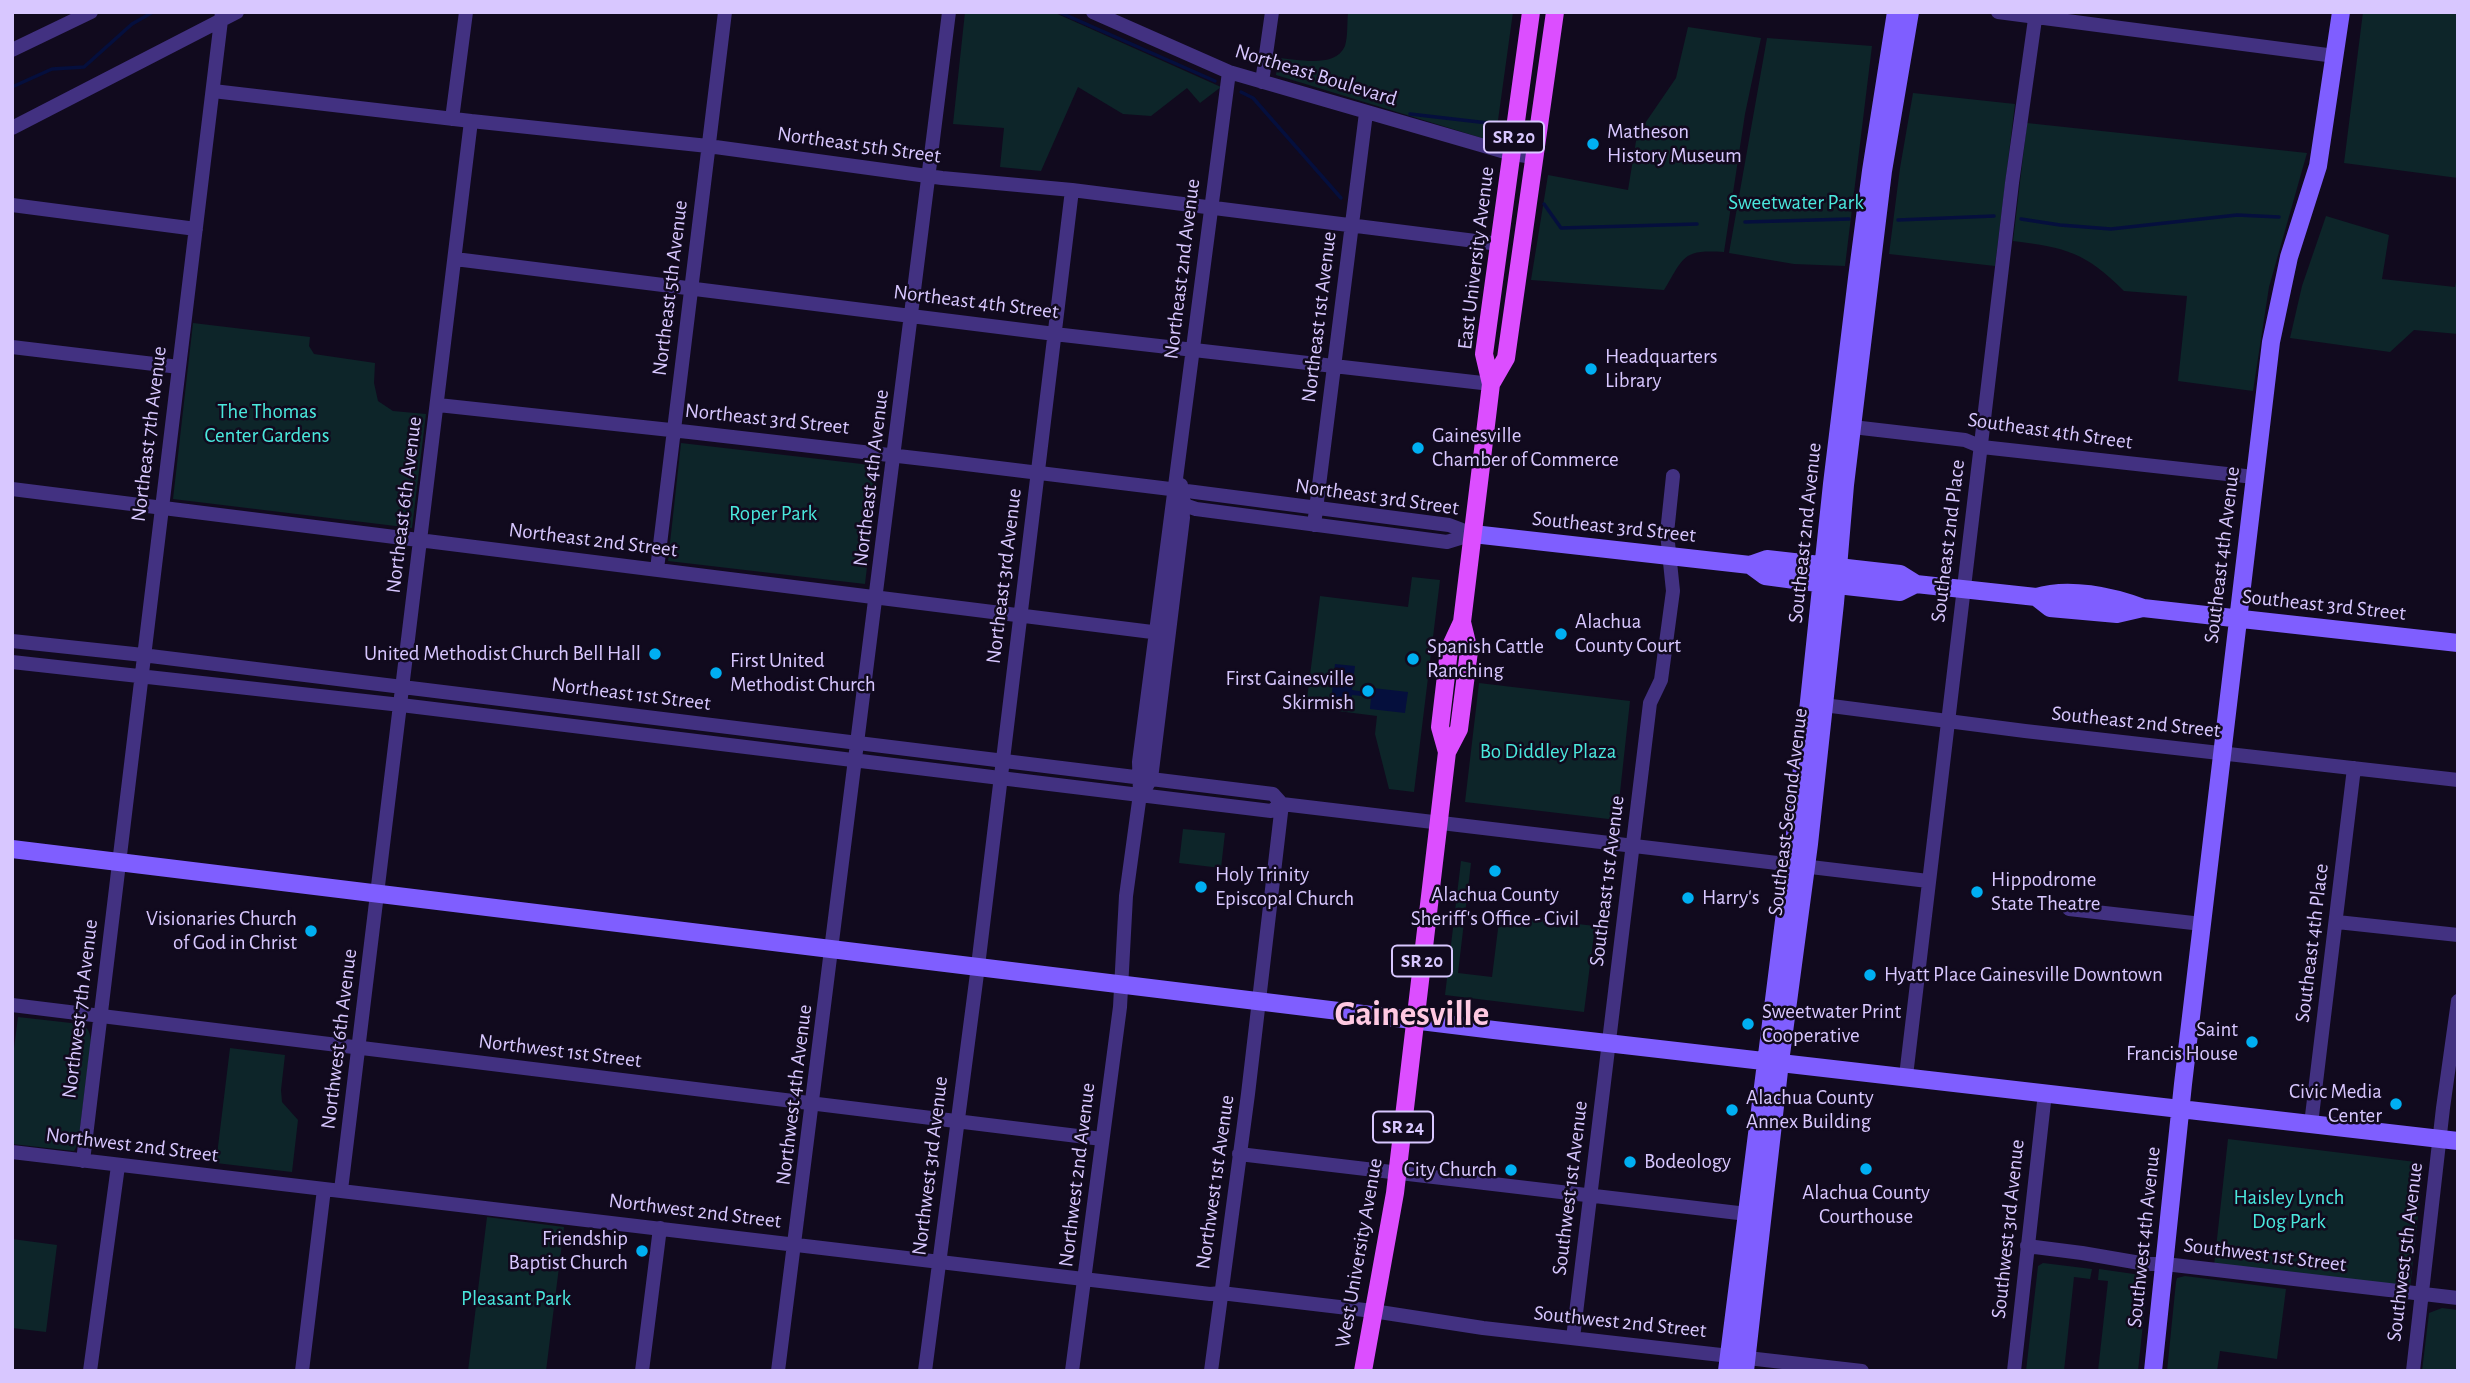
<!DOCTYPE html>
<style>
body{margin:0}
#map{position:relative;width:2470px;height:1383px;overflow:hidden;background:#110a1e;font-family:"Alegreya Sans",sans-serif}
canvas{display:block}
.frame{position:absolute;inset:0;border:14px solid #d8c7ff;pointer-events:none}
</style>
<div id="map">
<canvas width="2470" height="1383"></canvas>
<div class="frame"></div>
</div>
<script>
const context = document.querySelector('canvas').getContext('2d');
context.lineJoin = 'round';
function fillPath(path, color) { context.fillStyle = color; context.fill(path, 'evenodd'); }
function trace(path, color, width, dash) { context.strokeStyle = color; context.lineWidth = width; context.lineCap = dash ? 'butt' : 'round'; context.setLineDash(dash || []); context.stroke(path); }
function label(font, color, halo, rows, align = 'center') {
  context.font = font + ' "Alegreya Sans",sans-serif'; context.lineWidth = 5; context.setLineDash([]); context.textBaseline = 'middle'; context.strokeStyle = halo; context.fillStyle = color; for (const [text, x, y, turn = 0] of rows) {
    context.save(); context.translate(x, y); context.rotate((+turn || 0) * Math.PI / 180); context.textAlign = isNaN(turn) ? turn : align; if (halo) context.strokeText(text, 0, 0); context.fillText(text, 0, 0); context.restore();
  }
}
fillPath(new Path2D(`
 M965,12H1053L1221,87L1200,103L1187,88L1151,116L1123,114L1078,87L1041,171L1000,167L1004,128L953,124Z
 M1348,12H1513L1495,142L1276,75L1278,58C1298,59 1335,69 1345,46C1348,36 1347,22 1348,12Z
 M2363,12H2458V178L2344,163Z
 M1688,27L1761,38L1745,114L1724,252C1682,249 1684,257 1664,290L1531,280L1548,175L1628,190L1637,135L1676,78Z
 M1767,38L1872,46L1845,266L1794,264L1729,253Z
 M1913,93L2015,104L1995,266L1889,254L1900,168Z
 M2027,123L2307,153L2269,287L2253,391L2178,381L2187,296L2124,291C2085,252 2067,248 2013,241Z
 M2326,216L2389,235L2382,279L2455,287L2458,272V334L2414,330L2390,352L2290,338L2302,286Z
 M193,323L310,337L309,346L314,354L375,363L374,383L378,401L393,411L426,414L412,528L173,499Z
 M681,443L879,466L865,584L668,561Z
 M1412,577L1440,580L1414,792L1389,789L1375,734L1377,716L1306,707L1320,596L1408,607Z
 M1479,683L1630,701L1617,820L1465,802Z
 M1183,829L1225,833L1221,868L1179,863Z
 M1461,861L1471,863L1458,973L1492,977L1499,921L1508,922L1509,916L1595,926L1584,1012L1445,995Z
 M18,1017L80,1024C89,1027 90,1033 91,1042L78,1144L74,1151L12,1144V1064Z
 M230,1048L285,1055L281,1090L282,1102L298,1120L292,1172L216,1163Z
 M2228,1139L2424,1163L2410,1288L2214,1266Z
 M487,1217L564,1227L546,1371H468Z
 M12,1239L57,1245L46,1332L12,1328Z
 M2043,1263L2092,1269L2090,1279L2074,1277L2064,1371H2026L2038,1266Z
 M2099,1269L2148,1276L2138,1371H2098L2108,1281L2098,1280Z
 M2185,1276L2286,1289L2277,1359L2220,1351L2217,1371H2167L2176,1282L2177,1278Z
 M2442,1308L2458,1310V1371H2422L2429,1313Z`), '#0d2529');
fillPath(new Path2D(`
 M1335,664L1355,666L1352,690L1372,693L1373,688L1408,692L1405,713L1370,709L1371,697L1352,695L1350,705L1331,702Z`), '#050f3d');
trace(new Path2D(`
 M1059,12L1215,81
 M12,87L52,69L84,67L132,24L153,12
 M1241,92L1253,98L1341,198
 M1410,114L1488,123
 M1544,204L1561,228L1697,224
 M2021,219L2060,225L2111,229L2237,215L2279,217
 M1898,220L1994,216
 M1745,222L1849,219`), '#050f3d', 3.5);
trace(new Path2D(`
 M1093,12L1229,72L1512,154L1534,157
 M1998,12L2335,56
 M12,50L91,12
 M1262,82L1272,12
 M213,91L471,121L708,146L942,178L1072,190L1499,244
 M452,119L466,12
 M12,128L237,12
 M12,205L196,229
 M455,259L1063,335L1491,384
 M12,347L179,367
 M438,405C775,440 1112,480 1449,525L1473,534
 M1844,426L1965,440L1982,447L2254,477
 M12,489L1168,634
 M1178,496L1187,506L1196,509L1447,542L1473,534
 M1314,525L1366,113
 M657,569L725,12
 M12,641L134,654L1273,794L1282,804
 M12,662L401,705L1271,811L1282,804L1928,881
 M1816,704L2025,731L2458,780
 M1146,787L1151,779L1183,518L1181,485
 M2069,909L2202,924
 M2337,922L2458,935
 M12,1005L1102,1139
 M1906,1076L2012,183L2036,12
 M2311,1124L2354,768
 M12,1152L1210,1294L1221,1293L1373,1311L1483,1328L1862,1371
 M1239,1154L1747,1214
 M83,1161L222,12
 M341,1190L471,121
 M2027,1246L2082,1253L2146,1264H2165L2458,1298
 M1573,1338L1650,703L1661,680L1673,591L1667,533L1673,476
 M90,1371L118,1166
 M302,1371L324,1189
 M642,1371L660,1228
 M778,1371C838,918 894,465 949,12
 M925,1371L978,966L1072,190
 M1072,1371L1120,1007L1126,896L1140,794L1139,762L1229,72
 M1211,1371L1248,1094L1282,804
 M2014,1371L2045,1093
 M2413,1371L2443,1108L2458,1001`), '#423181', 14);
trace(new Path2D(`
 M1473,534L1750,565L1767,559L1900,574L1916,584L2036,597C2069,587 2111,596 2143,608L2458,643
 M1750,565L1765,576L1810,582L1900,592L1916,584
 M2036,597L2050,608L2117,614L2143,608
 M12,849L1494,1030L2458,1141
 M1727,1371L1795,834L1832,484L1857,278L1871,171L1896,12
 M1745,1371L1780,1062L1809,844L1835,603L1845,485L1883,171L1910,12
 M2153,1371L2183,1084L2271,342L2289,257L2318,166L2341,12`), '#7f5eff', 18);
trace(new Path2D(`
 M1491,384L1506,358L1555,12
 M1447,752L1440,727L1449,650L1462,622L1491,384L1484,354L1531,12
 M1363,1371L1395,1193L1447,752L1459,729L1469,651L1462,622`), '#dc4eff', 18);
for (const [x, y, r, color] of [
 [1593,144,7,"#00aff2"],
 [1591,369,7,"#00aff2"],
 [1418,448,7,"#00aff2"],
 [1561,634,7,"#00aff2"],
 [655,654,7,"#00aff2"],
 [1413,659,7,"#00aff2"],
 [716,673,7,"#00aff2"],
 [1368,691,7,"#00aff2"],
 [1495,871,7,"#00aff2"],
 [1201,887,7,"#00aff2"],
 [1977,892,7,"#00aff2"],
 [1688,898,7,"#00aff2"],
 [311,931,7,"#00aff2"],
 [1870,975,7,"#00aff2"],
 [1748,1024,7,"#00aff2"],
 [2252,1042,7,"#00aff2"],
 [2396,1104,7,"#00aff2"],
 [1732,1110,7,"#00aff2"],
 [1630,1162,7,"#00aff2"],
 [1866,1169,7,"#00aff2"],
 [1511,1170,7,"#00aff2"],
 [642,1251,7,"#00aff2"]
]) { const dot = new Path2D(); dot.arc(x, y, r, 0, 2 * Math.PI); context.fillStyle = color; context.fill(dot); trace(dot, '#110a1e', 2.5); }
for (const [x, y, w] of [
 [1514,137,60],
 [1422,961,60],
 [1403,1127,60]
]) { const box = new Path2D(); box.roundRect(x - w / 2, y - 15.5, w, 31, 5); context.fillStyle = '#110a1e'; context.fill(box); trace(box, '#d8c7ff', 2); }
label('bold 19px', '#d8c7ff', null, [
 ["SR 20",1514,137],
 ["SR 20",1422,961],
 ["SR 24",1403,1127]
]);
label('21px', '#d8c7ff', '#110a1e', [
 ["Northeast Boulevard",1316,75,17],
 ["Northeast 5th Street",859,145,8],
 ["East University Avenue",1476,258,-83],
 ["Northeast 2nd Avenue",1182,269,-83],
 ["Northeast 5th Avenue",670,288,-83],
 ["Northeast 4th Street",976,302,7],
 ["Northeast 1st Avenue",1319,317,-83],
 ["Northeast 3rd Street",767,419,6],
 ["Southeast 4th Street",2050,431,8],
 ["Northeast 7th Avenue",149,434,-83],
 ["Northeast 4th Avenue",871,478,-83],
 ["Northeast 3rd Street",1377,497,8],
 ["Northeast 6th Avenue",404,505,-83],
 ["Southeast 3rd Street",1614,527,6],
 ["Southeast 2nd Avenue",1805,533,-84],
 ["Northeast 2nd Street",593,540,7],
 ["Southeast 2nd Place",1948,541,-83],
 ["Southeast 4th Avenue",2222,555,-83],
 ["Northeast 3rd Avenue",1004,576,-83],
 ["Southeast 3rd Street",2324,605,6],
 ["Northeast 1st Street",631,694,7],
 ["Southeast 2nd Street",2136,722,6],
 ["Southeast Second Avenue",1788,812,-83],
 ["Southeast 1st Avenue",1607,881,-83],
 ["Southeast 4th Place",2312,943,-83],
 ["Northwest 7th Avenue",80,1009,-83],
 ["Northwest 6th Avenue",339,1039,-83],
 ["Northwest 1st Street",560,1051,7],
 ["Northwest 4th Avenue",794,1095,-83],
 ["Northwest 2nd Street",132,1145,7],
 ["Northwest 3rd Avenue",930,1166,-83],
 ["Northwest 2nd Avenue",1077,1175,-83],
 ["Northwest 1st Avenue",1215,1182,-82],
 ["Southwest 1st Avenue",1570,1188,-83],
 ["Northwest 2nd Street",695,1211,7],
 ["Southwest 3rd Avenue",2008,1229,-84],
 ["Southwest 4th Avenue",2144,1237,-84],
 ["Southwest 5th Avenue",2405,1252,-83],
 ["West University Avenue",1359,1253,-80],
 ["Southwest 1st Street",2265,1255,7],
 ["Southwest 2nd Street",1620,1322,6]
]);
label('21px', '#d8c7ff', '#110a1e', [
 ["Matheson",1607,132],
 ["History Museum",1607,156],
 ["Headquarters",1605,357],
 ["Library",1605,381],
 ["Gainesville",1432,436],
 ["Chamber of Commerce",1432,460],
 ["Alachua",1575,622],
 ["County Court",1575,646],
 ["Spanish Cattle",1427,647],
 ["Ranching",1427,671],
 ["United Methodist Church Bell Hall",641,654,"right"],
 ["First United",730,661],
 ["Methodist Church",730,685],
 ["First Gainesville",1354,679,"right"],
 ["Skirmish",1354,703,"right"],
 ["Holy Trinity",1215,875],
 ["Episcopal Church",1215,899],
 ["Hippodrome",1991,880],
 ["State Theatre",1991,904],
 ["Alachua County",1495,895,"center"],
 ["Sheriff's Office - Civil",1495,919,"center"],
 ["Harry's",1702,898],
 ["Visionaries Church",297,919,"right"],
 ["of God in Christ",297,943,"right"],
 ["Hyatt Place Gainesville Downtown",1884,975],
 ["Sweetwater Print",1762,1012],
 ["Cooperative",1762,1036],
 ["Saint",2238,1030,"right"],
 ["Francis House",2238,1054,"right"],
 ["Civic Media",2382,1092,"right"],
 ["Center",2382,1116,"right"],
 ["Alachua County",1746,1098],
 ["Annex Building",1746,1122],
 ["Bodeology",1644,1162],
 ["City Church",1497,1170,"right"],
 ["Alachua County",1866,1193,"center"],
 ["Courthouse",1866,1217,"center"],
 ["Friendship",628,1239,"right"],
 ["Baptist Church",628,1263,"right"]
], 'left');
label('21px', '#4ae8dd', '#110a1e', [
 ["Sweetwater Park",1796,203],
 ["The Thomas",267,412],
 ["Center Gardens",267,436],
 ["Roper Park",773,514],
 ["Bo Diddley Plaza",1548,752],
 ["Haisley Lynch",2289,1198],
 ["Dog Park",2289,1222],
 ["Pleasant Park",516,1299]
]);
label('bold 35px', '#ffc9e2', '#110a1e', [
 ["Gainesville",1412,1014]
]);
</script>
